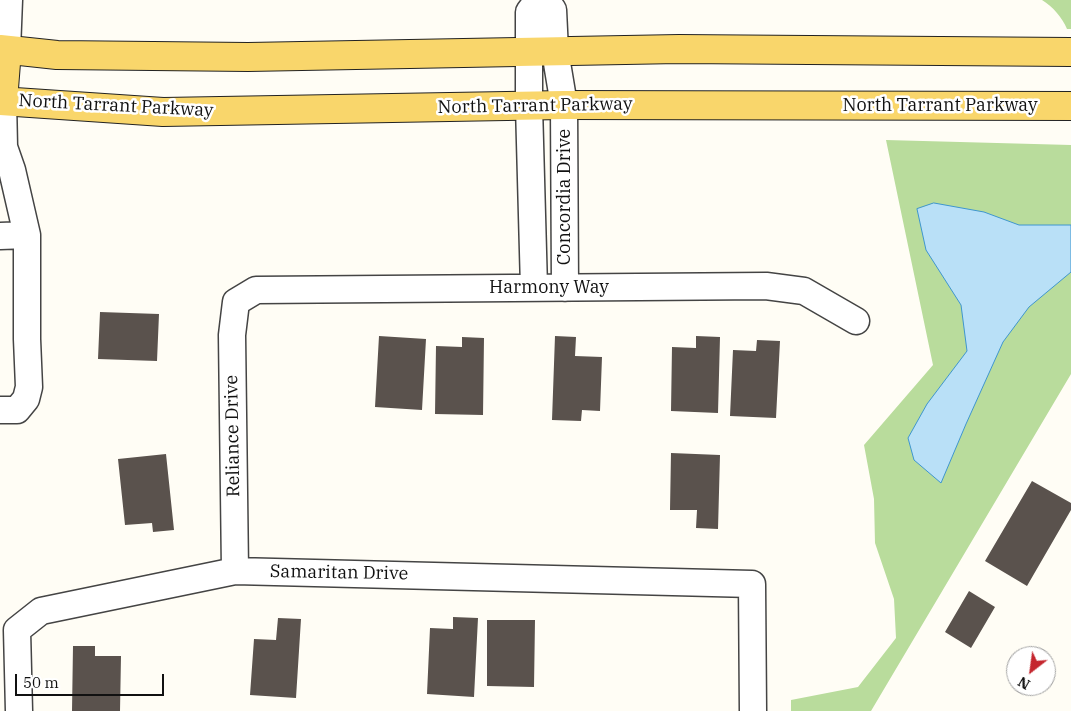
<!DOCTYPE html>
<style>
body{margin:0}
#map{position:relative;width:1071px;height:711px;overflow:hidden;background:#fffdf5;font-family:"IBM Plex Serif",serif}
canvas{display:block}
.north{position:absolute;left:1006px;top:646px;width:50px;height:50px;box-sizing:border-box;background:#fff;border:1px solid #a0a0a0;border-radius:50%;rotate:210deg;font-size:14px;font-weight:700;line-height:20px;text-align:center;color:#111}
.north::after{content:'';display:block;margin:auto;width:18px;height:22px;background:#c4262e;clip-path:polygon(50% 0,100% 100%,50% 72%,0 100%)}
.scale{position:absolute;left:15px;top:674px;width:149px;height:22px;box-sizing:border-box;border:2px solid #111;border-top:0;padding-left:6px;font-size:15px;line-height:18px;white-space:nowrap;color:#111;-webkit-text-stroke:4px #fff;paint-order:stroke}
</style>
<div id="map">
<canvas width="1071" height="711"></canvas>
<div class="north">N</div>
<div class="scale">50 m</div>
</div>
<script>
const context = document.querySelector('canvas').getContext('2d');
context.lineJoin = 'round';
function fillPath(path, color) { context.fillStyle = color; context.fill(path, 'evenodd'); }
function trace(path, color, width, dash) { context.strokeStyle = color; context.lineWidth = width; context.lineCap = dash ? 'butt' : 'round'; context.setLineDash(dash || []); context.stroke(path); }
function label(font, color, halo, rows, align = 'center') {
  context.font = font + ' "IBM Plex Serif",serif'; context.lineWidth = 5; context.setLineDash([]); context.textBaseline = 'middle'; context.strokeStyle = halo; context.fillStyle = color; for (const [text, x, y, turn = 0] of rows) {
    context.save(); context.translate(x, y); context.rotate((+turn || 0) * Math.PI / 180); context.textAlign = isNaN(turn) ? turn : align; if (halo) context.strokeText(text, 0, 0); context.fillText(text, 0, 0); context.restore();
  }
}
fillPath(new Path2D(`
 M1042,0H1071V29H1067C1062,17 1053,7 1042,0Z
 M886,140L1071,145V374L871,711H791V700L858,687L896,638L894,599L875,543L874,499L864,445L933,365Z`), '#b9dc9c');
const water = new Path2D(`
 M934,203L984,212L1019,225H1071V272L1029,307L1003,342L966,424L941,483L914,460L908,438L927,404L967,351L961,305L926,250L917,209Z`);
fillPath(water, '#b9e0f7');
trace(water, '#3f96cf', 1);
fillPath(new Path2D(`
 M100,312L159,314L157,361L98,359Z
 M379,336L426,339L422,410L375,407Z
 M555,336L576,337L575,356L602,357L600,411L582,410L581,421L552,420Z
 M696,336L720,337L718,413L671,411L672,347L696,348Z
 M462,337L484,338L483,415L435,414L436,346L462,347Z
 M757,340L780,341L776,418L730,416L733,350L756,351Z
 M671,453L720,455L718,529L696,528L697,510H670Z
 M166,454L174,530L153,532L152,523L125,525L118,459Z
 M1032,481L1071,503V510L1027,586L985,561Z
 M969,591L995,607L971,648L945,632Z
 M453,617L478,618L474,697L427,694L430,628L453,629Z
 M278,618L301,619L296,698L250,695L254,639L276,640Z
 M487,620H535L534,687L487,686Z
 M73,646H95V656H121L120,711H72Z`), '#5a524d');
const minor = new Path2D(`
 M546,0L553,10L555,51L564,105L565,288
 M7,50L9,0
 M0,236L27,235L12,170L4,147L3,101
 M534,288L529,106V12L538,0
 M0,410H17L26,399L29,387L27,339V235
 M235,571L232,335L236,302L256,290L766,286L804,291L856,321
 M19,711L17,630L41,611L235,571L752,584L753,711`);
const major = new Path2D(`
 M0,49L57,55L248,57L679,49L1071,52
 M0,101L163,112L564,105L1071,106
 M3,101L7,50`);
trace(minor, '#444', 29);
trace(major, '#222', 30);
trace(minor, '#fff', 26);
trace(major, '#f9d66b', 28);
label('18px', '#111', '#fff', [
 ["North Tarrant Parkway",116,106,3],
 ["North Tarrant Parkway",535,106,-1],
 ["North Tarrant Parkway",940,106],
 ["Concordia Drive",565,197,-90],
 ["Harmony Way",549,288],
 ["Reliance Drive",233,436,-91],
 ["Samaritan Drive",339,573,1]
]);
</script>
